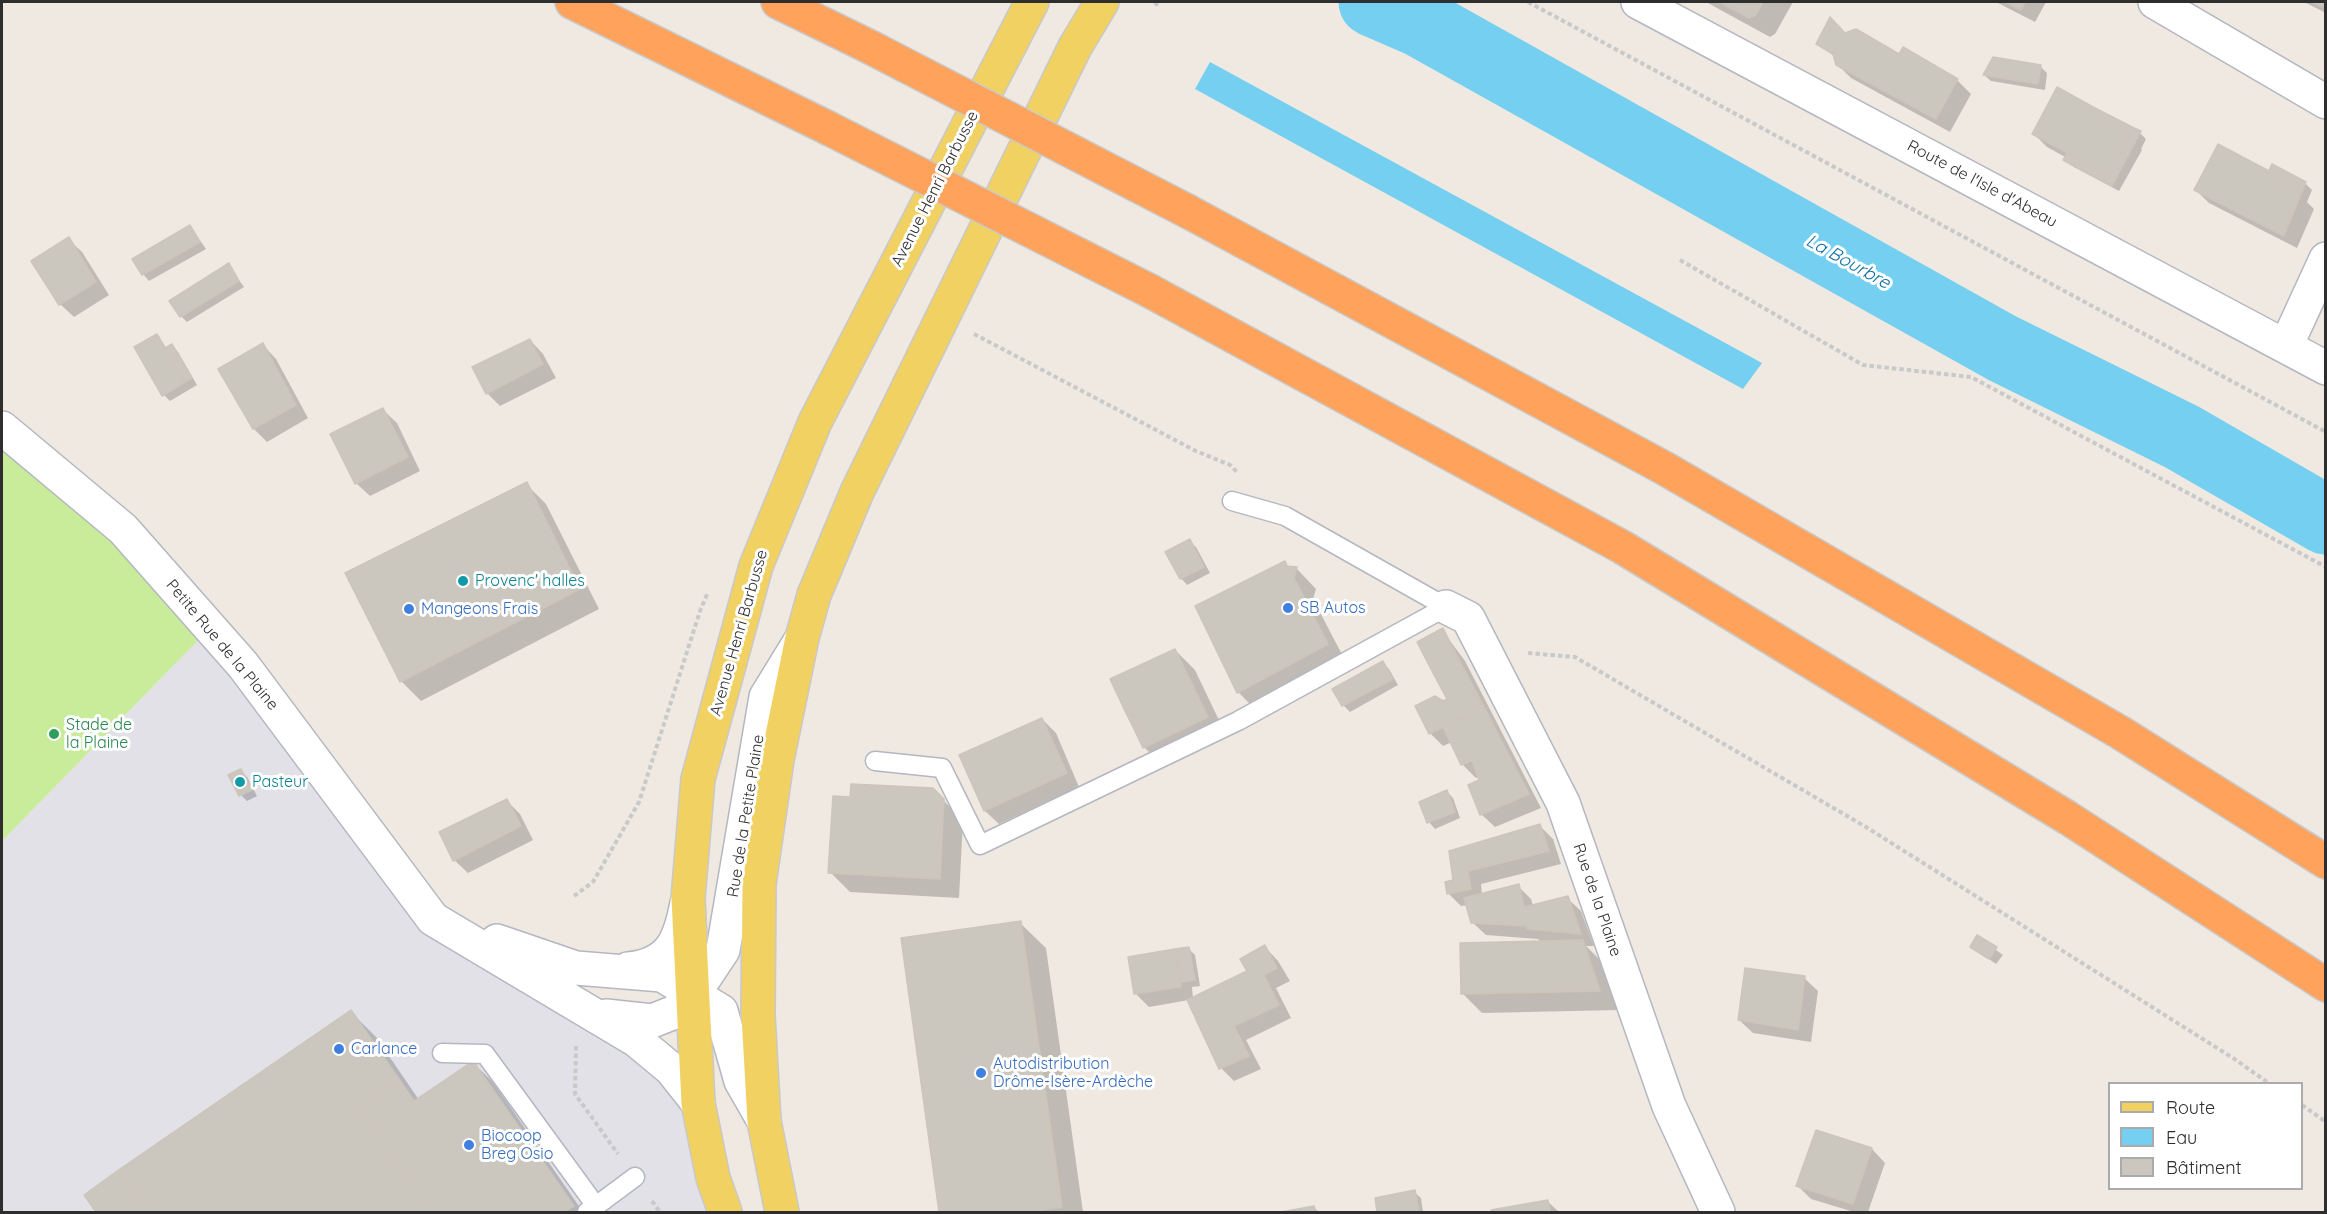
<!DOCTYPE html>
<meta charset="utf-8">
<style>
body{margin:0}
#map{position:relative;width:2327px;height:1214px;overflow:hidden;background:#efe9e1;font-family:Quicksand,sans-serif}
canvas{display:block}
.frame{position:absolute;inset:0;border:3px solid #2e2e2e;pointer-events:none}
.legend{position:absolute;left:2108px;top:1082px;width:195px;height:108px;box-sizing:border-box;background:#fff;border:2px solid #ababab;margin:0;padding:8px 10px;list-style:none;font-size:18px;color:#2e2e2e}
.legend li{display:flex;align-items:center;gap:12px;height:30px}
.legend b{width:30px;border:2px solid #ababab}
</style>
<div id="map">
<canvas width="2327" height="1214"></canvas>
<div class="frame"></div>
<ul class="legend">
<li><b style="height:8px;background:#f2d163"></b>Route</li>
<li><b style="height:16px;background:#75cff0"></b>Eau</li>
<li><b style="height:16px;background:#cbc7bf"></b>Bâtiment</li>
</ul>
</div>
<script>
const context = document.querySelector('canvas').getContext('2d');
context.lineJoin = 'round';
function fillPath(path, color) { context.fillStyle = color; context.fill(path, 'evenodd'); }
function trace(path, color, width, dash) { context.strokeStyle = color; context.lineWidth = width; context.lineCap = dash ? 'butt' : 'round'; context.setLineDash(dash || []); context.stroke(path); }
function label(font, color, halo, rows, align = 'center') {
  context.font = font + ' Quicksand,sans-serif'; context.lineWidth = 6; context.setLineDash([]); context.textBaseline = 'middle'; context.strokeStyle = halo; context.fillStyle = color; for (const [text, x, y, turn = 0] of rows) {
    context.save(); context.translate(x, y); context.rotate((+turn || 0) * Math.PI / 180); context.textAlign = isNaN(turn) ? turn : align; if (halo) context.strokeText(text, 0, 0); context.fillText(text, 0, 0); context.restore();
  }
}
fillPath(new Path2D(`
 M210,628L433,919L671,1069L725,1212H2V841Z`), '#e3e1e8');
fillPath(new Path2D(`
 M2,430L210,628L2,841Z`), '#c9ec9a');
fillPath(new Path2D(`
 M1210,62L1762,363L1743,389L1195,89Z`), '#75cff0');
fillPath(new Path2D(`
 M1706,2H1793L1775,34L1770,37Z
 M1996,2H2046L2035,22Z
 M2304,2H2326V13Z
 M1845,34L1957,80L1971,94L1950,132L1851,78L1837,64L1835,57L1817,43Z
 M2041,67L2047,73L2045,90L1991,81L1984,75Z
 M2057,89L2140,133L2146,139L2141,149L2142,150L2119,191L2072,166L2065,160L2067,158L2047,147L2034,134Z
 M2268,172L2305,183L2312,190L2307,202L2314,209L2297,248L2209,203L2196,190Z
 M190,226L206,249L149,281L143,274Z
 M68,239L82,252L109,295L74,317L60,304Z
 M228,265L244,287L187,322L181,316Z
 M157,336L167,349L172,346L178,352L197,385L170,401L164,395L136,348Z
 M530,340L543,354L556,378L500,406L487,393Z
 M263,345L276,359L308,418L267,442L254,429L220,369Z
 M383,410L397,423L420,471L370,496L356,483Z
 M526,484L546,504L599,609L421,701L401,681L347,574Z
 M1189,541L1196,547L1210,573L1187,585L1181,578Z
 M1284,562L1290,568L1297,569L1316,589L1313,599L1347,664L1258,712L1238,692Z
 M1442,630L1465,661L1541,808L1495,827L1481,814L1479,776L1476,778L1463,765L1452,742L1443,746L1430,733L1443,703L1449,700Z
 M1175,650L1195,670L1227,737L1164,767L1144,747Z
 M1383,663L1389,669L1398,685L1350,712L1343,705Z
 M1042,719L1056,733L1079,787L999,824L985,811L961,756Z
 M241,771L247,777L257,796L247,801L241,795Z
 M933,790L963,820L959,898L850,892L830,872L851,799Z
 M1447,792L1453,798L1460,818L1435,829L1429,822L1421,803Z
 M507,801L520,814L533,840L468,873L454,860Z
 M1540,826L1553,839L1561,864L1481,884L1482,895L1518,886L1531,899L1533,906L1567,898L1581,911L1594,946H1586L1602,962L1619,1010L1482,1013L1462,993L1543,943L1538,939L1486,935L1472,922L1468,905L1461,906L1448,893L1455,882L1450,852Z
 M1020,923L1046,948L1083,1212H941L903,940Z
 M1978,937L2003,955L1996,964L1972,947Z
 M1265,947L1278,961L1290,981L1276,988L1291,1018L1246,1040L1261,1069L1234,1081L1221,1068L1189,1000L1149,1007L1135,993L1189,949L1195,955L1200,986L1192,987L1193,998L1249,972Z
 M1804,978L1818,991L1811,1042L1753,1033L1739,1020Z
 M351,1012L376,1037L419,1100L473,1063L493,1082L583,1212H98L86,1195Z
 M1817,1132L1872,1149L1885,1163L1868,1212H1854L1811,1199L1798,1186Z
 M1414,1192L1421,1198L1423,1212H1379L1377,1200Z
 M1547,1201L1559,1212H1493V1211Z
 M1314,1208L1319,1212H1289Z`), '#0003');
trace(new Path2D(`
 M1373,2L1419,22L2002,348L2182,437L2326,520`), '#75cff0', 69);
const building = new Path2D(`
 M1720,2H1763L1756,15L1749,18Z
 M2006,2H2025L2021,10Z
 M2313,2H2326L2323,7Z
 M1830,17L1845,33L1833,54L1816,44Z
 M1856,29L1899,54L1903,47L1958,79L1936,119L1836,65L1833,54L1845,33Z
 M1993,57L2041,65L2038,84L1983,75Z
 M2057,87L2093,107L2089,116L2099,122L2101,119L2130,135L2109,175L2032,134Z
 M2093,107L2134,128L2130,135L2101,119L2099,122L2089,116Z
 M2134,128L2141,131L2112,186L2063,160L2067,153L2109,175Z
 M2218,144L2269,171L2266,177L2301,194L2284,236L2194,190Z
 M2272,164L2306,182L2301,194L2266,177Z
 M190,225L200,242L142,275L132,259Z
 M69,237L96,282L59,305L31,261Z
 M229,263L239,281L180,317L169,301Z
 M157,334L185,382L162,396L134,347Z
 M530,339L543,364L486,394L472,367Z
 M263,343L296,405L253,429L218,369Z
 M172,344L192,378L185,382L165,348Z
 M383,408L408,457L355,484L330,434Z
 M527,482L580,589L400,682L345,573Z
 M1190,539L1204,567L1180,579L1165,552Z
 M1285,561L1287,566L1297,567L1294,578L1328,644L1237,693L1195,606Z
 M1443,628L1452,646L1435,655L1442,669L1433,673L1417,642Z
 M1452,646L1484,707L1429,734L1415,706L1435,696L1443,701L1447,699L1433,673L1442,669L1435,655Z
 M1175,649L1208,717L1143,748L1133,727L1143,722L1139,715L1134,717L1129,711L1126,713L1110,679Z
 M1383,661L1393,679L1342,706L1332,689Z
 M1484,707L1529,794L1480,815L1468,785L1479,780L1472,761L1461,765L1443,727Z
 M1129,711L1134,717L1139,715L1143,722L1133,727L1126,713Z
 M1042,718L1067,773L984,811L959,755Z
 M241,769L252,790L239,796L228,775Z
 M851,784L933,788L944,799L940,879L828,873L833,796L850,797Z
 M1447,790L1455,812L1427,823L1419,802Z
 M507,799L521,826L453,861L439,832Z
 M1540,824L1549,851L1468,871L1471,889L1447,894L1445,882L1453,880L1449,851Z
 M1519,884L1524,907L1568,896L1581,934L1527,929V926L1471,923L1464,898Z
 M1021,921L1062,1207L1029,1212H939L901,938Z
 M1977,935L1997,947L1989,959L1970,947Z
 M1583,940L1600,991L1461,994L1460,943Z
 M1265,945L1277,968L1264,975L1279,1005L1234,1026L1249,1056L1219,1069L1187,1000L1247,971L1240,959Z
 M1189,947L1195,980L1180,982L1175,949Z
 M1175,949L1181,987L1134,994L1128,957Z
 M1745,968L1805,976L1798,1030L1738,1020Z
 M351,1010L399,1079L358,1107L431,1212H150L120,1169Z
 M473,1061L574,1206L565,1212H431L358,1107L399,1079L414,1101Z
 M1816,1130L1872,1148L1853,1204L1796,1186Z
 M120,1169L150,1212H96L84,1195Z
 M1415,1190L1419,1212H1377L1375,1198Z
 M1548,1200L1550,1212H1492L1491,1210Z
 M1314,1206L1316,1212H1281Z`);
fillPath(building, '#cbc7bf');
trace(building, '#cbc5ba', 1.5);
const lane = new Path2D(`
 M1232,501L1285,516L1446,607
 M875,761L942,768L980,845L1238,721L1446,607
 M442,1053L485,1054L596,1206L587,1212
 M596,1206L635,1177`);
const street = new Path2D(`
 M2155,2L2326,102
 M2286,346L2326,259
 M2,428L123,529L243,665L433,919L636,1040L671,1069L698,1103
 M1446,607L1468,618L1563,803L1669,1106L1718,1212
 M497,941L576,968L662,975L721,1011L741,1081L764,1121
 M628,969C671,965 680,940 687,903
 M606,1016L652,1021L675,1012L693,995L723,950L766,697L801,640`);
const secondary = new Path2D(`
 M1638,2L2326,368`);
const primary = new Path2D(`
 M725,1212L713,1178L698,1103L688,898L698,779L756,566L815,422L1032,2
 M782,1212L764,1121L758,1015L759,884L777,760L802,638L814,595L857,492L1075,47L1102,2`);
const highway = new Path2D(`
 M572,2L828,128
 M778,2L870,47
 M1189,212L1664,468L2121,733L2326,862
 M1150,291L1622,547L2068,818L2326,985`);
trace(lane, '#b4b7c1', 21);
trace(street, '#b4b7c1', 36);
trace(secondary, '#b4b7c1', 36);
trace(primary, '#c9c9c9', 36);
trace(highway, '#c9c9c9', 36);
trace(new Path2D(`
 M1155,2L1159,8
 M1528,2L2326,432
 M1680,260L1863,365L1971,377L2326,567
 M974,334L1196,451L1230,465L1238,473
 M1528,653L1575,657L1866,827L2233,1058L2270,1084
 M574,896L593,882L639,802L700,611L708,592
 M576,1046L575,1094L618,1154
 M2302,1105L2326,1122
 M652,1201L660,1212`), '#c9c9c9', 4, [4.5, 3]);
trace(lane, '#fff', 18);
trace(street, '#fff', 33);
trace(secondary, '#fff', 33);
trace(primary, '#f2d163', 33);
trace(highway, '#ffa35c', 33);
const highwayBridge = new Path2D(`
 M870,47L1189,212
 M828,128L1150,291`);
trace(highwayBridge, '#c9c9c9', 36, []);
trace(highwayBridge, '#ffa35c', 33);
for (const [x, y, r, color] of [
 [463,581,6,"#0f9aa8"],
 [1288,608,6,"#3f7fe0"],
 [409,609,6,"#3f7fe0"],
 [54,734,6,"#2e9e5b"],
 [240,782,6,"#0f9aa8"],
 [339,1049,6,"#3f7fe0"],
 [981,1073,6,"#3f7fe0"],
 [469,1145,6,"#3f7fe0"]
]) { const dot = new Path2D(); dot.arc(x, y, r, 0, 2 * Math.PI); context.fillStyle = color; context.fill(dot); trace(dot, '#fff', 2); }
label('16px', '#2e2e2e', '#fff', [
 ["Route de l'Isle d'Abeau",1982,184,28],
 ["Avenue Henri Barbusse",935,189,-63],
 ["Avenue Henri Barbusse",739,633,-74],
 ["Petite Rue de la Plaine",222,645,50],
 ["Rue de la Petite Plaine",746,816,-81],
 ["Rue de la Plaine",1597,900,71]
]);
label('16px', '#0d838f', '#fff', [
 ["Provenc' halles",475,581],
 ["Pasteur",252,782]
], 'left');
label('16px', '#366cbe', '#fff', [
 ["SB Autos",1300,608],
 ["Mangeons Frais",421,609],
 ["Carlance",351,1049],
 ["Autodistribution",993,1064],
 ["Drôme-Isère-Ardèche",993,1082],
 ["Biocoop",481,1136],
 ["Breg Osio",481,1154]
], 'left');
label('16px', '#27864d', '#fff', [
 ["Stade de",66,725],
 ["la Plaine",66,743]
], 'left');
label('italic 18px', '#0d6fa3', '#fff', [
 ["La Bourbre",1848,262,29]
]);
</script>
